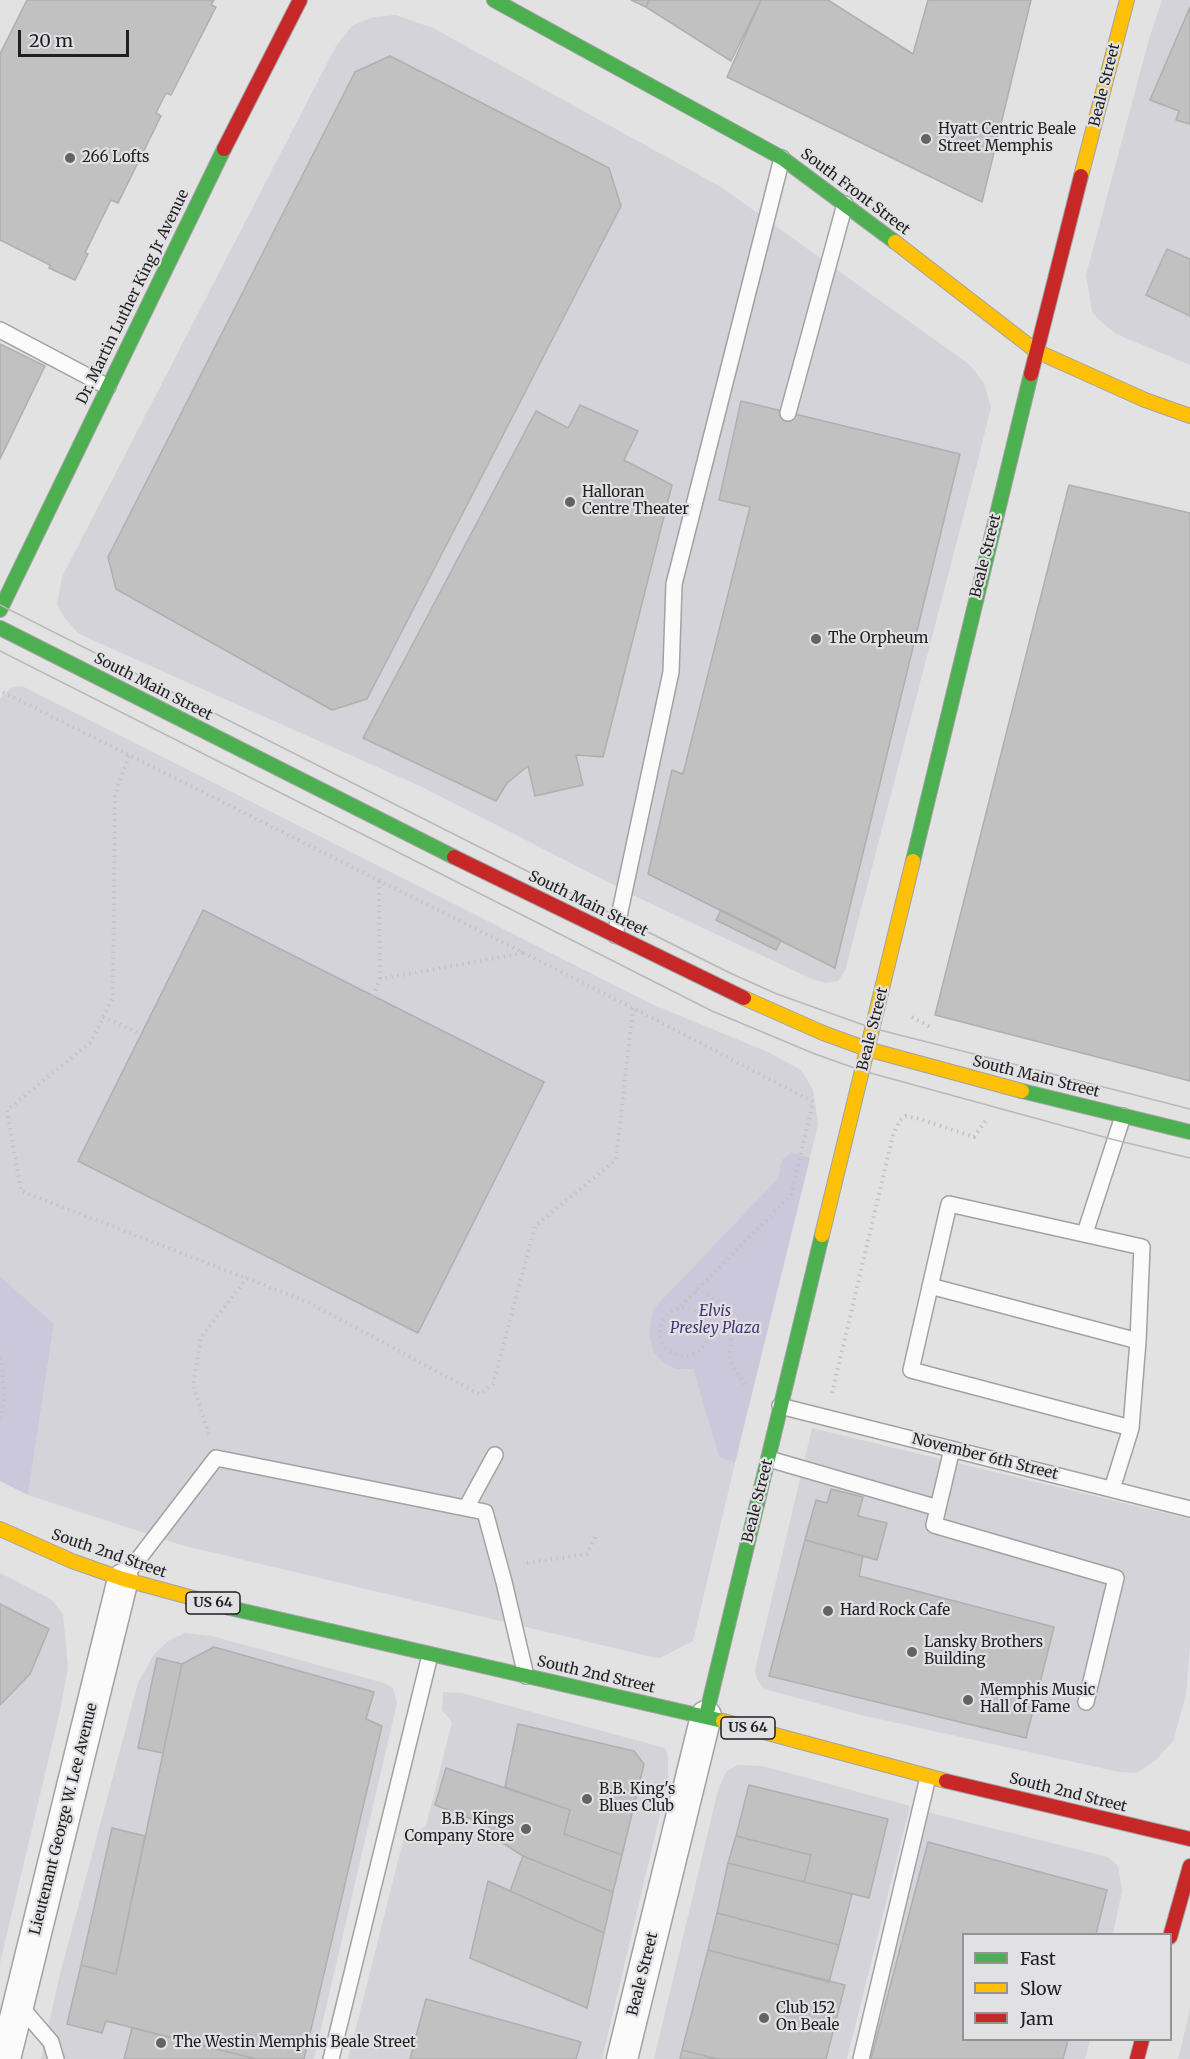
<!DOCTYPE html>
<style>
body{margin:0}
#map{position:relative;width:1190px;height:2059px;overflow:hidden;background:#e2e2e3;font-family:Merriweather,serif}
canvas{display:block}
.legend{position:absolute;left:962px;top:1933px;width:210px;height:108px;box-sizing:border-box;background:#e1e1e4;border:2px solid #939396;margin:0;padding:8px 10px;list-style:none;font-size:18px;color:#1f1e20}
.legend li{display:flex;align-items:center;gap:12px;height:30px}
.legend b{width:30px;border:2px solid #939396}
.scale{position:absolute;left:18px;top:30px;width:111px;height:27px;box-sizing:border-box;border:3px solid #1f1e20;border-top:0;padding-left:8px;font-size:18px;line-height:21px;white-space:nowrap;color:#1f1e20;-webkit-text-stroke:4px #e1e1e4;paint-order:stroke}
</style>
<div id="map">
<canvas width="1190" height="2059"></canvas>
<ul class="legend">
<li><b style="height:8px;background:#4caf50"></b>Fast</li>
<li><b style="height:8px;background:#ffc107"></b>Slow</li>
<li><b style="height:8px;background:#c62828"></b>Jam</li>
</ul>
<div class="scale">20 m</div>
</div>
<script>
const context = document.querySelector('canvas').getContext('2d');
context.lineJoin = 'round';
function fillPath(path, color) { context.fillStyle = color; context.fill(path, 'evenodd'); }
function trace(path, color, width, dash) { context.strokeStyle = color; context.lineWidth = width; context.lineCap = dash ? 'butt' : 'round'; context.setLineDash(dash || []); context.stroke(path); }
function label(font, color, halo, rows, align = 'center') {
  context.font = font + ' Merriweather,serif'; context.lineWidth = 4.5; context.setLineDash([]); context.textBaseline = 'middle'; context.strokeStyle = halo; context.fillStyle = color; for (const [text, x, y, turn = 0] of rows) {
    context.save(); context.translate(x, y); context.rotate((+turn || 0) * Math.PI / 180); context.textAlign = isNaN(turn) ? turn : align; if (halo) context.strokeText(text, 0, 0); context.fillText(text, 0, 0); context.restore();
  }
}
fillPath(new Path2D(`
 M1162,0H1190V365L1116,334L1099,320L1092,312L1086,275L1149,39Z
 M396,15L433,28L721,187L970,365L984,383L991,407L977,464L845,971L838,981L826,983L812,979L641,899L422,787L79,634L63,616L57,604L62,577L336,46L353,25L373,17Z
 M22,686L654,1005L768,1052L801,1070L813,1090L817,1116L818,1124L810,1158L792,1152L778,1178L653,1309L693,1368L719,1457L735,1463L693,1641L660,1658L652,1657L181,1545L28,1495L54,1324L0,1276V698L12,687Z
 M812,1428L1190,1519V1646L1186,1695L1173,1741L1156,1760L1137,1773L1119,1772L861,1715L764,1689L757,1679L755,1670Z
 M0,1573L51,1599L63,1614L68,1668L60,1711L0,1963Z
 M185,1633L212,1636L384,1683L393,1688L397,1703L314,2059H41L60,1974L138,1683L154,1654L168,1641Z
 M443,1692L462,1693L665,1748L668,1755V1781L602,2059H348L403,1841L426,1826L452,1722L442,1710Z
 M737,1765L763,1766L910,1806L847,2059H654L718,1790L726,1772Z
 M927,1812L1108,1857L1118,1866L1122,1891L1113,1934H964V2040H1090L1085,2059H868Z
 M1190,2010V2059H1178Z`), '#d4d3d9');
fillPath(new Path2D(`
 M792,1152L810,1158L735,1463L719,1457L693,1369H676L663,1362L654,1353L649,1334L653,1309L778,1178L782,1160Z
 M0,1276L54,1324L28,1495L0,1481Z`), '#ccc8db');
const building = new Path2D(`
 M27,0H214L211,5L216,7L171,95L166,93L156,113L161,116L118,203L111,200L85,253L88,254L75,280L49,268L50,265L0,240V54Z
 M631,0H649L646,7Z
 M649,0H761L731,61L646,7Z
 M761,0H828L913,54L928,0H1031L982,202L727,77Z
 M1190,7V124L1176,120L1179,111L1150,100Z
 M390,56L609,168L621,206L367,699L332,710L116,589L108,557L355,72Z
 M1167,249L1190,259V316L1146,295Z
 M0,344L45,366L0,459Z
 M741,401L960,454L835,968L648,874L672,770L683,774L750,507L719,500Z
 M580,405L638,431L624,460L672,485L603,757L576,755L583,785L535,796L528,766L507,783L496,801L363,738L536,411L568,428Z
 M1069,485L1190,513V1081L935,1015Z
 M203,910L544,1082L418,1333L78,1161Z
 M721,910L781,940L776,950L716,920Z
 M831,1489L863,1497L858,1516L887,1523L877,1560L805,1540L816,1500L827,1503Z
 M805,1540L863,1556L859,1576L1054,1627L1026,1738L769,1676Z
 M0,1604L49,1629L30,1674L0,1705Z
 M214,1647L374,1692L366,1719L382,1726L304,2059H256L106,2021L102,2033L67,2024L81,1965L116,1974L182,1664Z
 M157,1658L182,1664L163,1753L138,1748Z
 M518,1724L634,1751L644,1764L622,1855L564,1834L570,1810L505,1787Z
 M446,1768L570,1810L564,1834L622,1855L613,1892L523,1856L487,1833L489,1826L435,1805Z
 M749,1785L888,1819L869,1898L804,1882L811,1855L736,1836Z
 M112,1828L145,1836L116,1974L81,1965Z
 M736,1836L811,1855L804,1882L728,1863Z
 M928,1842L1107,1890L1096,1934H964V2040H1068L1063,2059H871Z
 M523,1856L613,1892L604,1933L510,1891Z
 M728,1863L852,1894L839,1945L717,1913Z
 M488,1881L604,1933L587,2008L470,1958Z
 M717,1913L839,1945L829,1982L708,1950Z
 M708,1950L845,1985L826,2059H717L682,2050Z
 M426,1999L581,2042L576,2059H410Z
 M132,2028L256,2059H124Z
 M682,2050L717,2059H680Z`);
fillPath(building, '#c1c1c2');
trace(building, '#afafb0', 1.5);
const lane = new Path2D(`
 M0,330L108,387
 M788,413L845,204
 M615,935L671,672L674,584L782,158
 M1085,1233L1123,1116
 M930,1286L1138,1341
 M780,1406L1190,1509
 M952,1449L934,1525L1116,1578L1086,1702
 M769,1459L938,1508
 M1112,1489L1131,1428L1138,1341L1142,1247L949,1204L911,1370L1131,1428
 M466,1508L495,1455
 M123,1579L216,1458L485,1512L504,1582L526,1676
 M19,2005L51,2042L56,2059
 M331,2059L430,1655
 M861,2059L928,1777`);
const street = new Path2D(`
 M5,2059L123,1579
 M622,2059L706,1716`);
const fast = new Path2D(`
 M494,0L782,158L895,242
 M0,610L224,149
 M0,628L454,857
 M913,861L1031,374
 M1022,1091L1190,1132
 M230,1608L723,1721
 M706,1716L822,1235`);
const slow = new Path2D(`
 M1081,176L1127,0
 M895,242L1036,351L1145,400L1190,416
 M744,998L823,1033L867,1049L1022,1091
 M822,1235L913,861
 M0,1529L72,1561L123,1579L230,1608
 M723,1721L946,1781`);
const jam = new Path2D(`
 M224,149L300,0
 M1031,374L1081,176
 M454,857L744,998
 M946,1781L1190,1839
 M1170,1937L1190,1866
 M1137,2059L1142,2040`);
trace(lane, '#a2a2a2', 18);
trace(street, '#a2a2a2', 33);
trace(fast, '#a2a2a2', 16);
trace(slow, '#a2a2a2', 16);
trace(jam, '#a2a2a2', 16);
trace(new Path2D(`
 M3,692L633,1008L813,1102L791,1195L680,1307
 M129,756L115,795L113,997L91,1042L7,1110L21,1191L308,1302L479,1394L493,1384L535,1226L616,1160L633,1008
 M379,881L380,979
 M373,996L380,979L523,953
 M103,1017L141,1034
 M912,1017L932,1028
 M696,1290C720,1298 734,1313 731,1339C731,1345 728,1353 730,1358C733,1368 741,1378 746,1387
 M660 1332a24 24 0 1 1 48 0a24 24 0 1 1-48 0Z
 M0,1358L2,1361L4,1400L0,1419
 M832,1393L893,1135L900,1120L906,1116L920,1119L974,1137L987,1119
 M209,1434L193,1386L201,1337L247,1278
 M527,1563L587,1554L597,1534`), '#c2c2c3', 4, [1.5, 4.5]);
trace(lane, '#fbfbfb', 15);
trace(street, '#fbfbfb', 30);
trace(fast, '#4caf50', 14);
trace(slow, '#ffc107', 14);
trace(jam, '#c62828', 14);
trace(new Path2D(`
 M0,605L618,917L730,973L777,994L872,1028L1190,1109
 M0,651L712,1011L815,1054L863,1071L1115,1140L1190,1158`), '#b8b8b8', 1.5);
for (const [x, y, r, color] of [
 [926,139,6,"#636364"],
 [70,158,6,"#636364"],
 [570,502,6,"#636364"],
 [816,639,6,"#636364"],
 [828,1611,6,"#636364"],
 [912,1652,6,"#636364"],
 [968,1700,6,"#636364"],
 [587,1799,6,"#636364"],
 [526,1829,6,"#636364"],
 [764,2018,6,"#636364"],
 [161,2043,6,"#636364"]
]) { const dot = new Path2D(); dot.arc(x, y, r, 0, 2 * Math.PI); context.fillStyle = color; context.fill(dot); trace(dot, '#e1e1e4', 2); }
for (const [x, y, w] of [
 [213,1603,54],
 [748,1728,54]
]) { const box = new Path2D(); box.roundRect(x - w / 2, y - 11, w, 22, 4.5); context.fillStyle = '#e1e1e4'; context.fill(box); trace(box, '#1f1e20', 1.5); }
label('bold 14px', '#1f1e20', null, [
 ["US 64",213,1603],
 ["US 64",748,1728]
]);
label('15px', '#1f1e20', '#e1e1e4', [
 ["Beale Street",1105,85,-76],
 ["South Front Street",855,192,37],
 ["Dr. Martin Luther King Jr Avenue",133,297,-64],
 ["Beale Street",986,556,-76],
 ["South Main Street",153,687,27],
 ["South Main Street",588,904,26],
 ["Beale Street",873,1029,-76],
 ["South Main Street",1036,1077,14],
 ["November 6th Street",985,1457,14],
 ["Beale Street",758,1501,-76],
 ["South 2nd Street",109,1554,19],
 ["South 2nd Street",596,1675,13],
 ["South 2nd Street",1068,1793,14],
 ["Lieutenant George W. Lee Avenue",64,1819,-76],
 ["Beale Street",643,1974,-76]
]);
label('15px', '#1f1e20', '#e1e1e4', [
 ["Hyatt Centric Beale",938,130],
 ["Street Memphis",938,147],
 ["266 Lofts",82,158],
 ["Halloran",582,493],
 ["Centre Theater",582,510],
 ["The Orpheum",828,639],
 ["Hard Rock Cafe",840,1611],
 ["Lansky Brothers",924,1643],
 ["Building",924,1660],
 ["Memphis Music",980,1691],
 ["Hall of Fame",980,1708],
 ["B.B. King's",599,1790],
 ["Blues Club",599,1807],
 ["B.B. Kings",514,1820,"right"],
 ["Company Store",514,1837,"right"],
 ["Club 152",776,2009],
 ["On Beale",776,2026],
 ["The Westin Memphis Beale Street",173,2043]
], 'left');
label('italic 15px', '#46326f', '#e1e1e4', [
 ["Elvis",715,1312],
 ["Presley Plaza",715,1329]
]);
</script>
